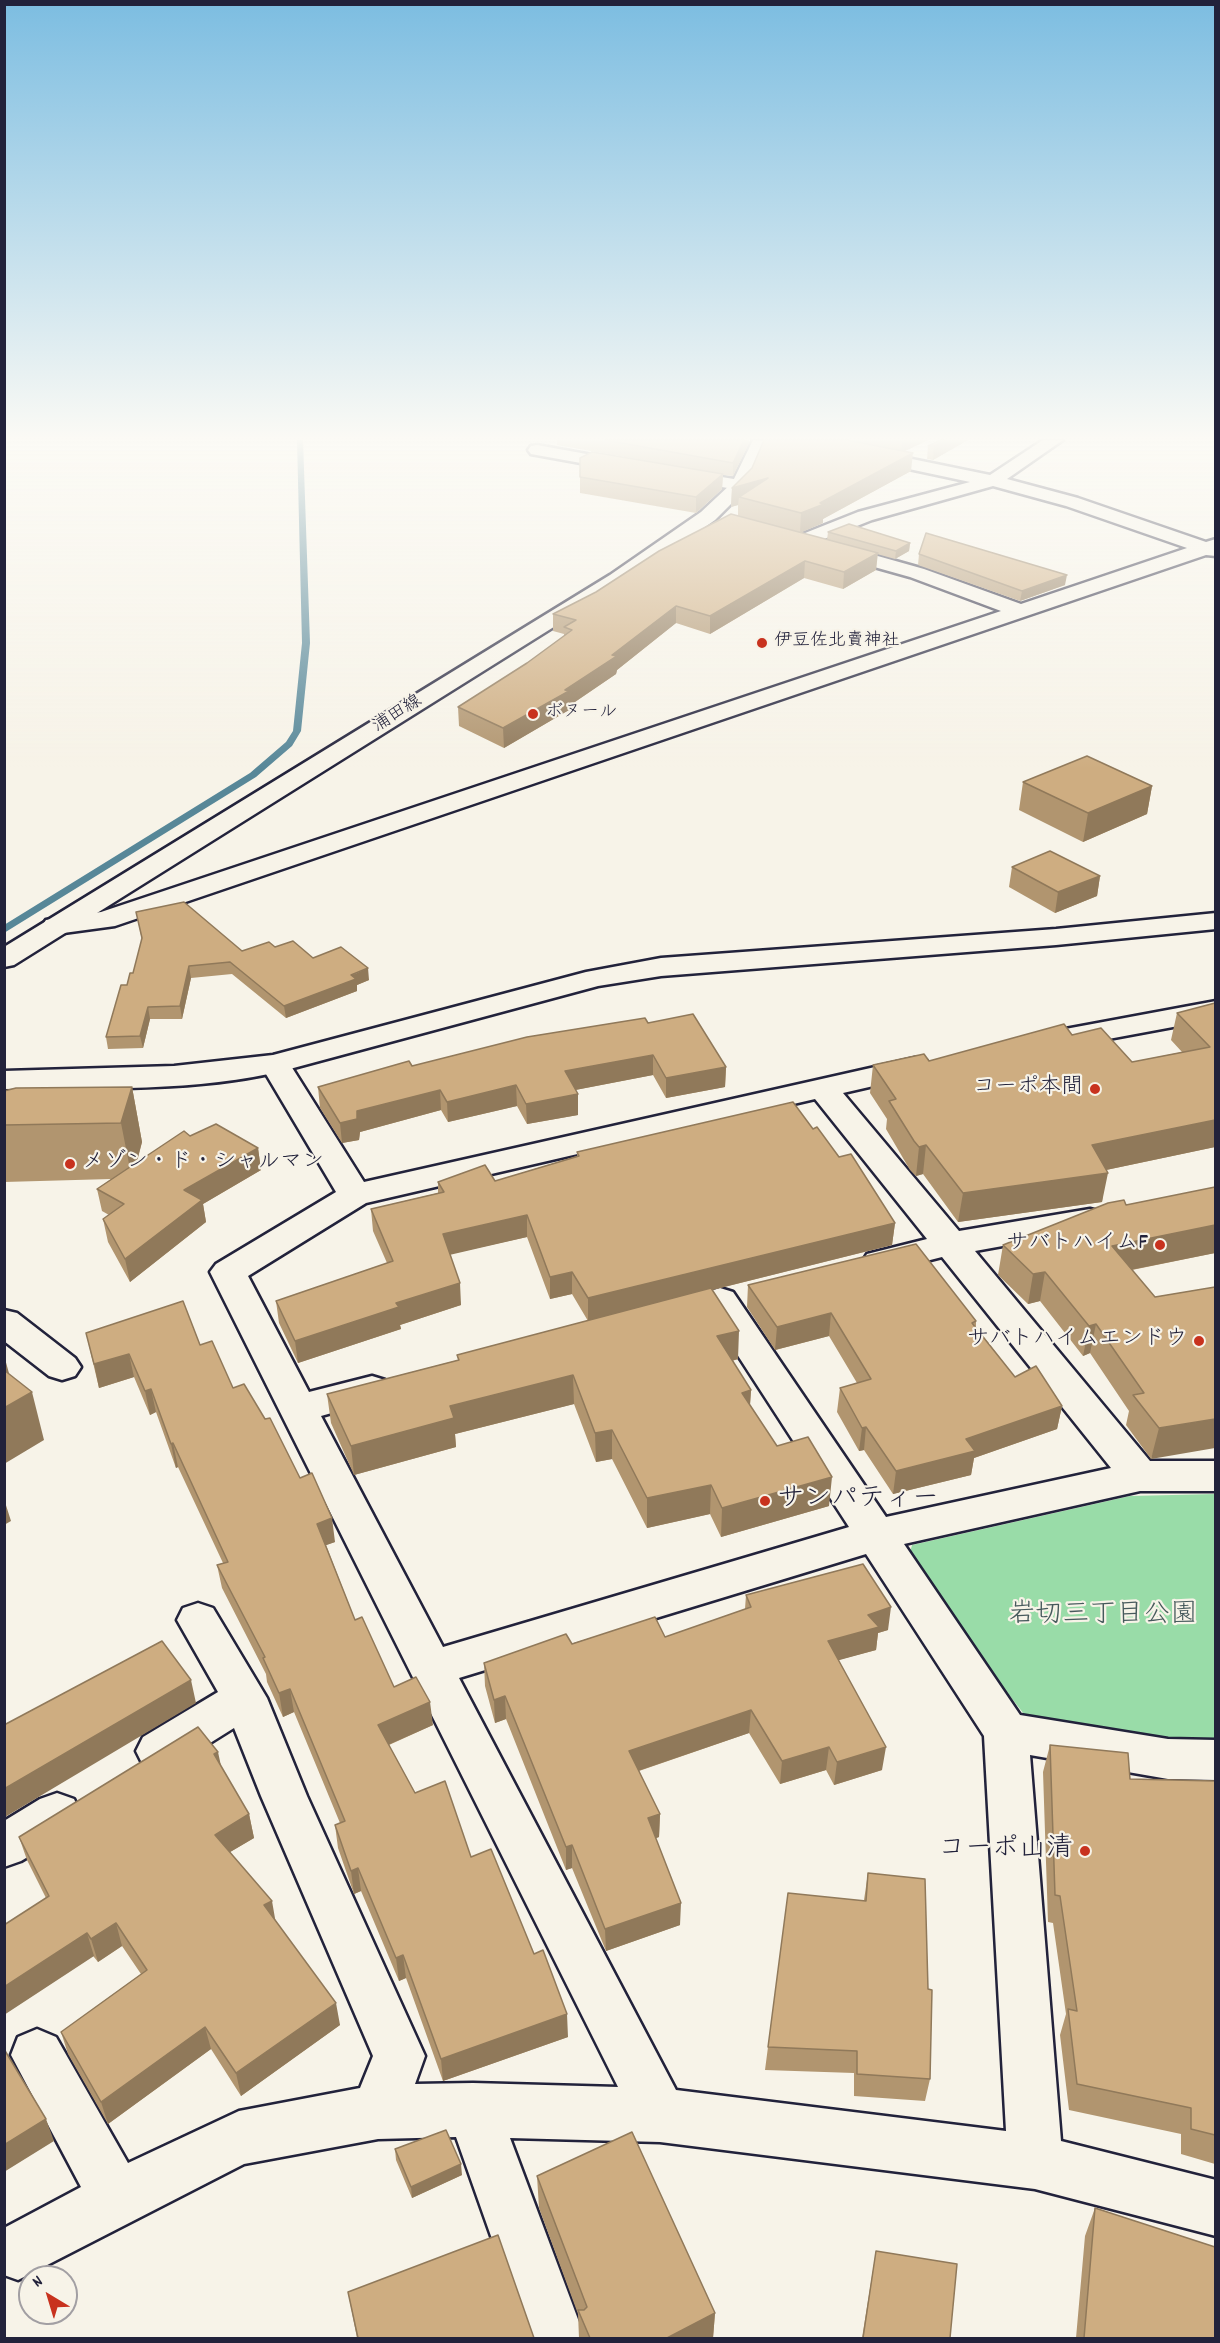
<!DOCTYPE html>
<meta charset="utf-8">
<style>
body{margin:0}
#map{position:relative;width:1220px;height:2343px;overflow:hidden;background:#f7f3e8;font-family:Dekko,sans-serif}
canvas{display:block}
.frame{position:absolute;inset:0;border:6px solid #22223b;pointer-events:none}
.north{position:absolute;left:18px;top:2265px;width:60px;height:60px;box-sizing:border-box;background:#f7f3e8;border:2px solid #a29fa3;border-radius:50%;rotate:322deg;font-size:16px;font-weight:700;line-height:24px;text-align:center;color:#22223b}
.north::after{content:'';display:block;margin:auto;width:21px;height:27px;background:#c8321e;clip-path:polygon(50% 0,100% 100%,50% 72%,0 100%)}
</style>
<div id="map">
<canvas width="1220" height="2343"></canvas>
<div class="frame"></div>
<div class="north">N</div>
</div>
<script>
const context = document.querySelector('canvas').getContext('2d');
context.lineJoin = 'round';
function fillPath(path, color) { context.fillStyle = color; context.fill(path, 'evenodd'); }
function trace(path, color, width, dash) { context.strokeStyle = color; context.lineWidth = width; context.lineCap = dash ? 'butt' : 'round'; context.setLineDash(dash || []); context.stroke(path); }
function label(font, color, halo, rows, align = 'center') {
  context.font = font + ' Dekko,"Klee One",sans-serif'; context.lineWidth = 4.5; context.setLineDash([]); context.textBaseline = 'middle'; context.strokeStyle = halo; context.fillStyle = color; for (const [text, x, y, turn = 0] of rows) {
    context.save(); context.translate(x, y); context.rotate((+turn || 0) * Math.PI / 180); context.textAlign = isNaN(turn) ? turn : align; if (halo) context.strokeText(text, 0, 0); context.fillText(text, 0, 0); context.restore();
  }
}
fillPath(new Path2D(`
 M1215,1494V1742L1157,1738L1027,1718L907,1564L912,1545L1130,1496Z`), '#99dca8');
fillPath(new Path2D(`
 M297,440H303L310,643L301,731L292,746L256,777L4,933V925L250,773L286,742L293,731L302,643Z`), '#578798');
const street = new Path2D(`
 M1043,440H1063L1007,479L1078,498L1206,542L1216,539V556L1206,555L115,926L56,934L46,932L42,926L46,920L101,912L1001,611L910,577L828,554L825,550L828,546L835,544L924,569L1021,604L1187,548L1066,506L993,486L872,520L809,545H795L792,541L795,537L858,512L970,482L862,459L859,455L862,451L868,450L990,475Z
 M537,445L625,461L631,462L634,466L631,470L625,471L531,454L528,450L531,446Z
 M679,470L740,480L746,481L749,485L746,489L740,490L673,479L670,475L673,471Z
 M1216,1001V1019L1060,1048L1049,1045L1045,1039L1049,1033L1060,1030Z
 M275,1055L286,1058L364,1182L915,1058L926,1060L930,1067L926,1074L843,1093L959,1231L1090,1209L1102,1212L1107,1220L1102,1228L975,1251L1150,1461H1216V1491H1140L904,1544L1020,1715L1168,1739L1216,1740V1780L1168,1779L1030,1755L1061,2141L1216,2180V2236L1035,2189L660,2142L510,2138L585,2338H527L456,2137L378,2139L244,2164L18,2280L4,2275V2228L81,2187L11,2055L18,2037L37,2029L56,2037L128,2163L239,2111L360,2088L373,2056L261,1796L234,1728L175,1765L159,1771L143,1765L136,1751L143,1737L218,1692L177,1620L183,1608L198,1603L213,1608L267,1698L307,1796L425,2056L415,2084L473,2083L618,2087L210,1272L216,1264L336,1192L260,1064L264,1058ZM815,1099L927,1239L867,1254L862,1262L867,1270L879,1273L942,1257L1111,1468L886,1517L733,1292L720,1288L707,1292L702,1300L849,1527L443,1647L321,1416L385,1398L391,1389L385,1380L372,1376L309,1392L248,1276L366,1203ZM866,1554L984,1736L1006,2131L676,2090L459,1678Z
 M4,1310L17,1313L75,1358L81,1367L75,1376L62,1380L49,1376L4,1341Z
 M57,1793L74,1799L81,1814L74,1829L21,1861L4,1867V1821L40,1799Z`);
const secondary = new Path2D(`
 M753,440L769,441L746,489L715,520L624,583L14,965L4,967V947L610,575L701,512L732,483Z
 M1216,913V929L1056,945L661,976L598,986L286,1070C201,1092 93,1088 4,1089V1071L174,1066L273,1055L586,972L661,958L1056,929Z`);
trace(street, '#22223b', 5);
trace(secondary, '#22223b', 5);
fillPath(street, '#f7f3e8');
fillPath(secondary, '#f7f3e8');
fillPath(new Path2D(`
 M557,440H749V443L733,476L723,475L722,489L696,513L580,493V458L636,459L557,445Z
 M764,440H928L904,451L911,471L823,519V523L800,532L827,540L828,532L910,543L909,551L895,559L877,554L876,570L843,589L804,578L710,634L676,623L617,670L616,674L569,706V710L504,748L459,726L458,707L527,663L564,636V634L553,631V614L596,592L738,516V505L731,507L732,488L752,468Z
 M941,440H968L933,460L927,459L928,446Z
 M919,554L1065,585L1020,601L918,565Z
 M1023,782L1152,786L1147,814L1083,842L1019,810Z
 M1012,867L1100,876L1097,896L1055,913L1009,887Z
 M136,912L242,951L275,947L313,958L369,980L357,985V991L286,1018L232,974L191,978L182,1019H150L143,1048L108,1049L106,1037L133,973L142,940Z
 M1215,1003V1147L1106,1170L1102,1202L958,1222L923,1174L916,1176L910,1170L886,1129L887,1119L870,1093L873,1065L929,1061L1072,1035L1132,1062L1182,1052L1171,1040L1177,1013Z
 M648,1023L726,1067L725,1087L666,1098L653,1075L575,1090L578,1094V1115L527,1124L517,1106L448,1122L441,1110L360,1132L359,1140L342,1143L320,1108L318,1087L412,1066Z
 M132,1087L142,1142L137,1162L190,1136L258,1148L261,1170L203,1204L206,1222L130,1282L108,1242L103,1219L109,1215L102,1211L97,1189L111,1179L4,1182V1091Z
 M813,1129L839,1157L895,1223L892,1245L712,1290L738,1359L732,1361L751,1390L750,1405L777,1446L829,1506L721,1537L710,1514L647,1528L612,1459L596,1462L574,1404L455,1434L456,1447L354,1475L331,1423L327,1394L458,1360L457,1355L588,1321L572,1294L550,1299L527,1237L450,1254L461,1305L400,1325L401,1329L298,1363L279,1323L276,1301L387,1263L373,1231L371,1209L438,1193V1182L495,1181L577,1156V1152Z
 M1126,1205L1215,1253L1132,1270L1155,1297L1215,1287L1151,1459L1126,1425L1129,1411L1090,1353L1083,1356L1040,1301L1028,1304L998,1275L1003,1245Z
 M748,1285L976,1321V1327L1015,1377L1062,1406L1057,1429L974,1458L971,1475L893,1494L864,1450L859,1451L837,1412L840,1388L857,1383L829,1336L775,1350L747,1307Z
 M86,1333L200,1345L233,1388L300,1478L335,1542L326,1545L355,1620L394,1687L433,1725L389,1745L415,1793L471,1857L568,2037L443,2081L406,1978L399,1981L361,1891L354,1894L338,1848L335,1825L340,1823L294,1712L283,1717L267,1682L266,1674L222,1588L217,1565L223,1563L178,1467L176,1468L156,1412L150,1415L134,1377L99,1388Z
 M746,1595L888,1630L878,1633L876,1650L838,1660L882,1770L834,1785L826,1770L780,1784L749,1733L639,1771L660,1814L659,1837L656,1838L680,1925L606,1951L572,1868L566,1870L506,1719L495,1723L485,1686L484,1663L572,1644L665,1637L745,1609Z
 M1050,1745L1130,1779L1215,1781V2164L1181,2154V2134L1069,2110L1060,2035L1066,2014L1053,1923L1048,1922L1043,1772Z
 M221,1766L249,1814L254,1838L230,1852L276,1921L340,2025L241,2096L211,2049L108,2124L68,2054L61,2032L141,1974L122,1946L98,1962L46,1898L27,1860L19,1837Z
 M868,1873L930,2079L925,2101L854,2096V2073L765,2070L768,2047L864,1900Z
 M395,2149L462,2175L412,2198L396,2160Z
 M537,2176L715,2313L713,2338H579L578,2314L539,2208Z
 M1095,2208L1215,2338H1076L1085,2236Z
 M876,2251L950,2338H862Z
 M348,2292L534,2338H357Z`), '#b1956f');
fillPath(new Path2D(`
 M744,440H749V443L733,476V463Z
 M902,440H928L901,453Z
 M945,440H968L933,460L934,446Z
 M913,453L911,471L823,519V523L800,533L801,513Z
 M723,474L722,489L696,513V497Z
 M768,478L739,497L738,505L731,507L732,488Z
 M910,543L909,551L895,559L896,551Z
 M878,553L876,570L843,589L844,572Z
 M805,561L804,578L710,634V616Z
 M1067,575L1065,585L1020,601L1022,591Z
 M676,606V623L617,670L616,674L569,706V710L504,748L503,728L565,690Z
 M1152,786L1147,814L1083,842L1088,813Z
 M1100,876L1097,896L1055,913L1058,892Z
 M189,966L191,978L182,1019L180,1006Z
 M368,968L369,980L357,985V991L286,1018L284,1006Z
 M148,1007L150,1019L143,1048L140,1036Z
 M653,1055V1075L565,1092V1071Z
 M726,1067L725,1087L666,1098V1078Z
 M516,1085L517,1106L448,1122L447,1102Z
 M132,1087L142,1142L132,1179L121,1123Z
 M440,1090L441,1110L360,1132L359,1140L342,1143L340,1123L357,1111Z
 M578,1094V1115L527,1124L526,1104Z
 M1215,1120V1147L1087,1174L1092,1145Z
 M926,1145L923,1174L916,1176L919,1147Z
 M258,1148L261,1170L203,1204L206,1222L130,1282L125,1259L184,1190Z
 M1108,1173L1102,1202L958,1222L963,1193Z
 M527,1215V1237L445,1256L443,1234Z
 M895,1223L892,1245L588,1321V1298Z
 M1215,1225V1253L1105,1275L1112,1246Z
 M572,1272V1294L550,1299V1277Z
 M1045,1272L1040,1301L1028,1304L1033,1274Z
 M460,1283L461,1305L400,1325L401,1329L298,1363L295,1341L396,1303Z
 M831,1313L829,1336L775,1350L777,1327Z
 M1096,1324L1090,1353L1083,1356L1089,1326Z
 M739,1331L738,1359L715,1365L717,1336Z
 M129,1354L134,1377L99,1388L94,1364Z
 M4,1355L10,1377L4,1381Z
 M573,1375L574,1404L455,1434L456,1447L354,1475L351,1446L450,1406Z
 M151,1389L156,1412L150,1415L145,1391Z
 M751,1390L749,1419L742,1393Z
 M32,1392L44,1440L4,1464V1408Z
 M1062,1406L1057,1429L974,1458L971,1475L893,1494L896,1471L966,1439Z
 M1215,1419V1448L1151,1459L1159,1428Z
 M866,1427L864,1450L859,1451L862,1428Z
 M612,1430V1459L596,1462L595,1433Z
 M173,1443L178,1467L176,1468L171,1444Z
 M832,1477L829,1506L721,1537L722,1508Z
 M711,1485L710,1514L647,1528V1498Z
 M4,1499L11,1521L4,1525Z
 M332,1518L335,1542L321,1547L317,1524Z
 M891,1607L888,1630L878,1633L876,1650L825,1664L828,1641L868,1615Z
 M191,1680L196,1703L5,1817L4,1789Z
 M290,1689L294,1712L283,1717L279,1693Z
 M505,1696L506,1719L495,1723L494,1700Z
 M430,1702L433,1725L381,1748L378,1725Z
 M751,1710L749,1733L629,1774V1751Z
 M829,1747L826,1770L780,1784L782,1761Z
 M886,1747L882,1770L834,1785L837,1762Z
 M218,1752L223,1775L214,1754Z
 M249,1814L254,1838L220,1858L215,1835Z
 M660,1814L659,1837L648,1841V1818Z
 M572,1845V1868L566,1870V1847Z
 M358,1868L361,1891L354,1894L351,1871Z
 M272,1901L276,1924L264,1905Z
 M681,1903L680,1925L606,1951L605,1929Z
 M116,1923L122,1946L98,1962L91,1939Z
 M87,1933L94,1956L4,2015V1987Z
 M403,1955L406,1978L399,1981L396,1958Z
 M336,2003L340,2025L241,2096L236,2073Z
 M567,2014L568,2037L443,2081L441,2059Z
 M205,2027L211,2049L108,2124L101,2102Z
 M46,2119L54,2141L4,2172V2145Z
 M461,2164L462,2175L412,2198L411,2187Z
 M715,2313L713,2338H667Z`), '#90795a');
const building = new Path2D(`
 M605,440H744L733,463Z
 M764,440H847L913,453L820,503L824,504L801,513L739,497L768,478L732,488L752,468Z
 M941,440H945L934,446H928Z
 M592,452L723,474L696,497L580,477V458Z
 M731,514L878,553L844,572L805,561L710,616L676,606L612,655L617,656L565,690L569,691L503,728L458,707L527,663L572,630L564,627L576,620L553,614L596,592L659,551Z
 M849,524L910,543L896,551L828,532Z
 M926,533L1067,575L1022,591L919,554Z
 M1087,756L1152,786L1088,813L1023,782Z
 M1050,851L1100,876L1058,892L1012,867Z
 M184,902L242,951L269,942L275,947L293,941L313,958L341,947L368,968L351,975L356,979L284,1006L230,962L189,966L180,1006L148,1007L140,1036L106,1037L121,985H127L130,973H133L142,938L136,912Z
 M1215,1003V1120L1092,1145L1108,1173L963,1193L926,1145L919,1147L914,1141L889,1101L896,1099L873,1065L924,1054L929,1061L1064,1024L1072,1035L1101,1028L1132,1062L1210,1047L1177,1013Z
 M693,1014L726,1067L666,1078L653,1055L565,1071L578,1094L526,1104L516,1085L447,1102L440,1090L357,1111V1119L340,1123L318,1087L409,1061L412,1066L527,1037L645,1018L648,1023Z
 M132,1087L121,1123L4,1125V1091L16,1088Z
 M793,1102L813,1129L817,1127L839,1157L851,1154L895,1223L588,1298L572,1272L550,1277L527,1215L443,1234L460,1283L396,1303L399,1307L295,1341L276,1301L393,1261L371,1209L444,1192L438,1182L485,1165L495,1181L579,1156L577,1152Z
 M216,1124L258,1148L184,1190L202,1200L125,1259L103,1219L124,1204L97,1189L184,1131L190,1136Z
 M1215,1187V1225L1112,1246L1155,1297L1215,1287V1419L1159,1428L1133,1395L1144,1393L1096,1324L1089,1326L1045,1272L1033,1274L1003,1245L1108,1203L1124,1200L1126,1205Z
 M916,1244L976,1321L972,1323L1015,1377L1036,1366L1062,1406L966,1439L975,1451L896,1471L866,1427L862,1428L840,1388L871,1379L831,1313L777,1327L748,1285Z
 M711,1288L739,1331L717,1336L751,1390L742,1393L777,1446L808,1437L832,1477L722,1508L711,1485L647,1498L612,1430L595,1433L573,1375L450,1406L454,1418L351,1446L327,1394L459,1360L457,1355Z
 M183,1301L200,1345L212,1341L233,1388L244,1384L265,1419L270,1418L300,1478L312,1473L332,1518L317,1524L355,1620L362,1617L394,1687L416,1677L430,1702L378,1725L415,1793L445,1781L471,1857L491,1849L534,1954L543,1950L567,2014L441,2059L403,1955L396,1958L358,1868L351,1871L335,1825L345,1821L290,1689L279,1693L263,1658L265,1657L217,1565L228,1562L173,1443L171,1444L151,1389L145,1391L129,1354L94,1364L86,1333Z
 M4,1370L32,1392L4,1408Z
 M863,1564L891,1607L868,1615L879,1627L828,1641L886,1747L837,1762L829,1747L782,1761L751,1710L629,1751L660,1814L648,1818L681,1903L605,1929L572,1845L566,1847L505,1696L494,1700L484,1663L566,1634L572,1644L655,1617L665,1637L751,1607L746,1595Z
 M162,1641L191,1680L4,1789V1725Z
 M198,1727L218,1752L214,1754L249,1814L215,1835L272,1901L264,1905L336,2003L236,2073L205,2027L101,2102L61,2032L147,1970L116,1923L91,1939L87,1933L4,1987V1925L49,1896L19,1837Z
 M1050,1745L1128,1753L1130,1779L1215,1781V2135L1191,2129V2108L1077,2084L1068,2009L1077,2011L1060,1896L1055,1895Z
 M868,1873L925,1879L928,1989L932,1990L930,2079L857,2074V2051L768,2047L788,1893L866,1901Z
 M4,2049L46,2119L4,2145Z
 M446,2130L461,2164L411,2187L395,2149Z
 M632,2132L715,2313L667,2338H590L578,2310H584L587,2307L537,2176Z
 M1095,2208L1215,2247V2338H1084Z
 M498,2235L534,2338H358L348,2292Z
 M876,2251L957,2264L950,2338H863Z`);
fillPath(building, '#cead81');
trace(building, '#90795a', 1.5);
const sky = context.createLinearGradient(0, 0, 0, 769);
sky.addColorStop(0, '#7cbde1');
sky.addColorStop(0.57, '#fbfaf5');
sky.addColorStop(1, '#fbfaf500');
context.fillStyle = sky;
context.fillRect(0, 0, 1220, 769);
for (const [x, y, r, color] of [
 [762,643,6,"#c8321e"],
 [533,714,6,"#c8321e"],
 [1095,1089,6,"#c8321e"],
 [70,1164,6,"#c8321e"],
 [1160,1245,6,"#c8321e"],
 [1199,1341,6,"#c8321e"],
 [765,1501,6,"#c8321e"],
 [1085,1851,6,"#c8321e"]
]) { const dot = new Path2D(); dot.arc(x, y, r, 0, 2 * Math.PI); context.fillStyle = color; context.fill(dot); trace(dot, '#f7f3e8', 2); }
label('18px', '#22223b', '#f7f3e8', [
 ["伊豆佐北賣神社",774,643],
 ["ボヌール",545,714]
], 'left');
label('18px', '#22223b', '#f7f3e8', [
 ["浦田線",398,715,-32]
]);
label('22px', '#22223b', '#f7f3e8', [
 ["コーポ本間",1083,1089],
 ["メゾン・ド・シャルマン",82,1164,"left"],
 ["サバトハイムF",1148,1245],
 ["サバトハイムエンドウ",1187,1341]
], 'right');
label('27px', '#22223b', '#f7f3e8', [
 ["サンパティー",777,1501],
 ["コーポ山清",1073,1851,"right"]
], 'left');
label('27px', '#465a5c', '#f7f3e8', [
 ["岩切三丁目公園",1103,1617]
]);
</script>
